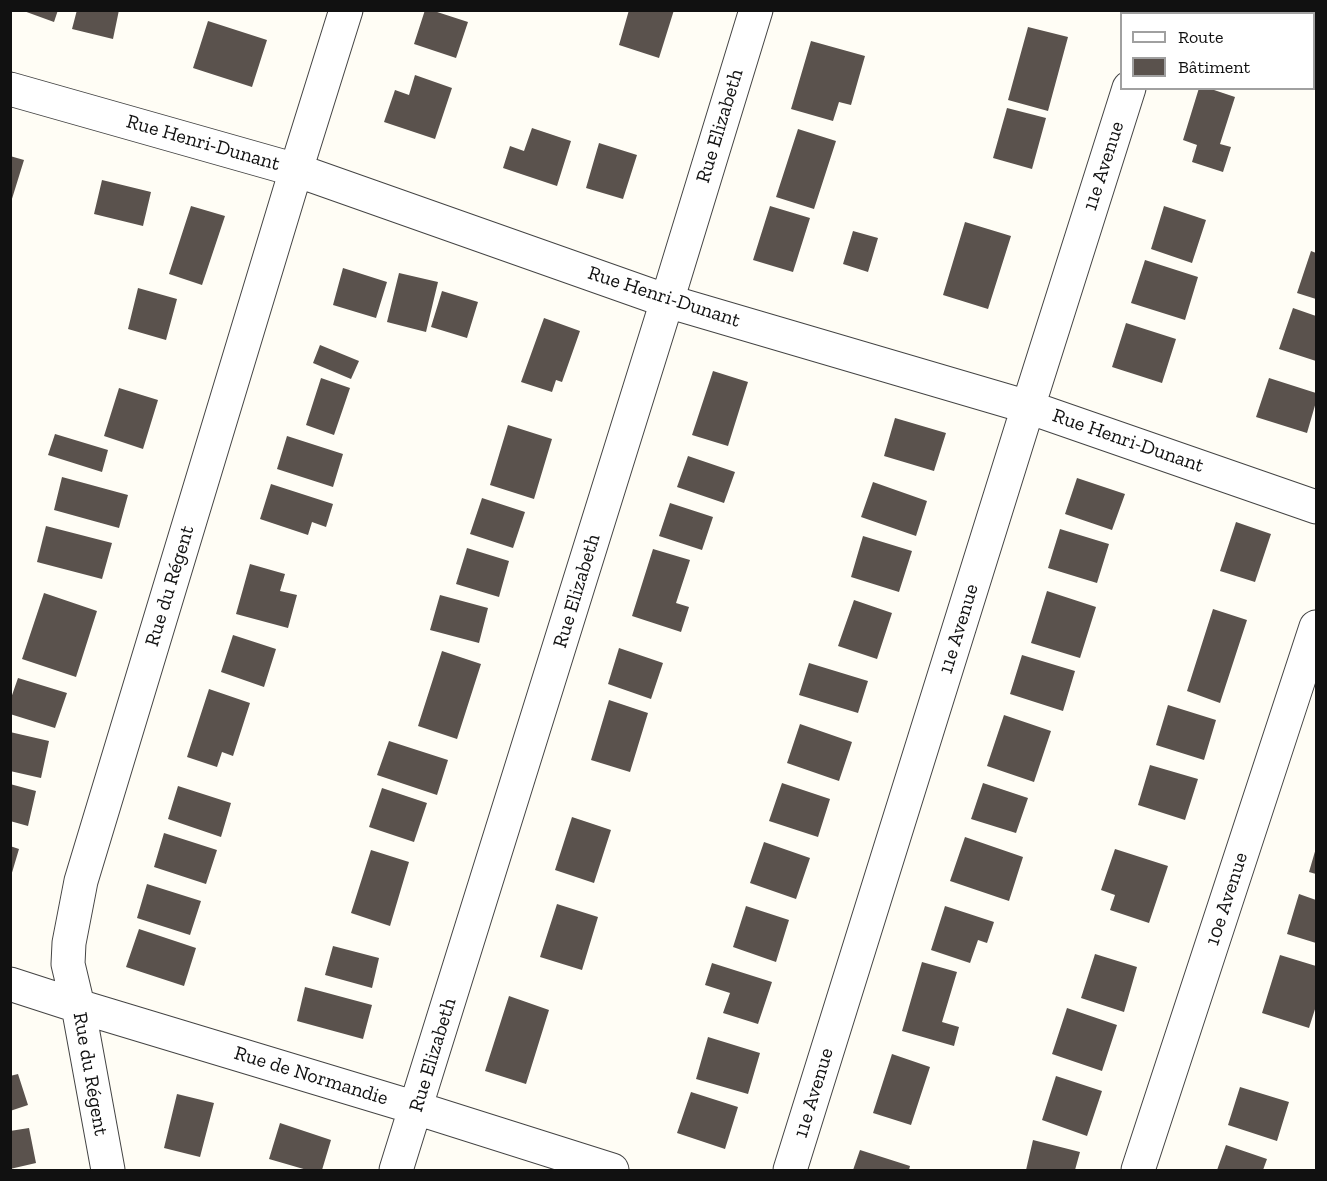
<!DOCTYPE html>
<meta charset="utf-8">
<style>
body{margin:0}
#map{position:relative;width:1327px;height:1181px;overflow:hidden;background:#fffdf5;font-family:"Zilla Slab",serif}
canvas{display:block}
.frame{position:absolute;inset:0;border:12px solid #111;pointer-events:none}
.legend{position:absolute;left:1120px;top:12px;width:195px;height:78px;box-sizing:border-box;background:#fff;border:2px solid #a0a0a0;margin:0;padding:8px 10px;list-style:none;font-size:18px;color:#111}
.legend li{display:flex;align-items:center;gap:12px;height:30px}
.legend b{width:30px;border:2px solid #a0a0a0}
</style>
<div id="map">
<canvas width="1327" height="1181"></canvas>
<div class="frame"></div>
<ul class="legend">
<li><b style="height:8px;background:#fff"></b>Route</li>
<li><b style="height:16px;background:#5a524d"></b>Bâtiment</li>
</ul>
</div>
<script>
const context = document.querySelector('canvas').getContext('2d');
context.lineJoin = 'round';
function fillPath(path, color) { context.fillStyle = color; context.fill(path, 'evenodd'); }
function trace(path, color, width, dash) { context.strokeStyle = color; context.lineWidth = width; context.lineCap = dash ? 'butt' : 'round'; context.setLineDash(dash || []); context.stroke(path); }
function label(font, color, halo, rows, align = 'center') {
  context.font = font + ' "Zilla Slab",serif'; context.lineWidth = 6; context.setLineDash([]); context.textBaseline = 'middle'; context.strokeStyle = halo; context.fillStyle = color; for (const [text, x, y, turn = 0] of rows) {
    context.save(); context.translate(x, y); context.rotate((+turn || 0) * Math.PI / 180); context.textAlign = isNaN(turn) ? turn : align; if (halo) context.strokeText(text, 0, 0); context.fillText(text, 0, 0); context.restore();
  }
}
fillPath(new Path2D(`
 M21,10H58L54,22Z
 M77,10H119L113,39L72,29Z
 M425,10H431L468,22L456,58L414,44Z
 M629,10H674L659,58L619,45Z
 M208,21L267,40L252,87L193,68Z
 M1028,27L1068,37L1048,111L1008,100Z
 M811,41L865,56L851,105L839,102L833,121L791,109Z
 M415,75L452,88L435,139L384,122L395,90L409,95Z
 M1199,88H1208L1235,97L1220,144L1231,147L1223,172L1192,162L1197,145L1183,140Z
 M1007,108L1046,118L1032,169L993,158Z
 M532,128L571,141L557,186L503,168L510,146L524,151Z
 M798,129L836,141L814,209L776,197Z
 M599,143L637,155L623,199L586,188Z
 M10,156L24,160L11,202H10Z
 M102,180L151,192L143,226L94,214Z
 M191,206L225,216L202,285L169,274Z
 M770,206L810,218L793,272L753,260Z
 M1164,206L1206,220L1192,263L1151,249Z
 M965,222L1011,236L988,309L943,295Z
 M853,231L878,238L868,272L843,264Z
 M1311,251L1316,253V299L1297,293Z
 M1145,260L1198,277L1185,320L1131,303Z
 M343,268L387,282L376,318L333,305Z
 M399,273L438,282L426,332L387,322Z
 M138,288L177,299L166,340L128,329Z
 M442,291L478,302L467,338L431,327Z
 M1293,308L1316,316V361L1279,349Z
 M544,318L580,331L562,382L556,380L552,392L521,382Z
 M1126,323L1176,339L1162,383L1112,367Z
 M320,345L359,361L351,379L313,363Z
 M713,371L748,382L728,446L692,435Z
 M321,378L350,388L334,435L306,425Z
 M1269,378L1316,393V402L1307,433L1256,417Z
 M119,388L158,400L143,449L104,436Z
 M895,418L946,433L934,471L884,456Z
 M508,425L552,439L534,499L490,485Z
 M55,434L108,450L102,472L48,455Z
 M287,436L343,454L333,487L277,469Z
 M688,456L735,472L724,503L677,487Z
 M62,477L128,495L119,528L54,510Z
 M1077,478L1125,494L1112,530L1065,514Z
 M873,482L927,501L916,536L861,517Z
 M271,484L333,504L326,527L312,522L308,535L260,519Z
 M482,498L525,512L513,548L470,534Z
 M670,503L713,517L702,550L659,536Z
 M1236,522L1271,534L1255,582L1220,571Z
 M46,526L112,543L102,579L37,562Z
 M1060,529L1109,544L1097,583L1048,568Z
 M863,536L912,551L899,592L851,577Z
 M467,548L509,561L499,597L456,584Z
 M653,549L690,560L676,603L689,607L681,632L632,616Z
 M250,564L285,574L280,591L297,595L288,628L236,614Z
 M1047,591L1096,607L1080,658L1031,643Z
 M44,593L97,611L76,677L22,659Z
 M440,595L488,608L479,643L430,630Z
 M854,600L892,613L877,659L838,646Z
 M1213,609L1247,620L1220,703L1187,691Z
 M233,635L276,649L264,687L221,672Z
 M619,648L663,663L651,699L608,684Z
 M442,651L481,664L457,739L418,726Z
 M1022,655L1075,671L1063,711L1010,694Z
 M809,663L868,681L858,713L799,695Z
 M18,678L67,693L55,728L10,714V701Z
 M209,689L250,703L233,756L222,752L217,767L187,757Z
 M609,700L648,713L630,772L591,760Z
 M1168,705L1216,720L1204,760L1156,745Z
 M1004,715L1051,731L1034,782L987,766Z
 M800,724L852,742L839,781L787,763Z
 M10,732L49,741L41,778L10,771Z
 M389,741L448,760L437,795L377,775Z
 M1150,765L1198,779L1185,820L1138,805Z
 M782,783L830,799L818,837L769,821Z
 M983,783L1028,798L1016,833L971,819Z
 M10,784L36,791L28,826L10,821Z
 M178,786L231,803L221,837L168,819Z
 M382,788L427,803L414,842L369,827Z
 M572,817L611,830L594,883L555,870Z
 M164,833L217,850L206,884L154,867Z
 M965,837L1023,857L1009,901L950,881Z
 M764,842L810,858L796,899L750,883Z
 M10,846L19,849L11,876H10Z
 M1316,848V874L1309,872Z
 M1115,849L1168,866L1149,923L1110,910L1115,895L1101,890Z
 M371,850L409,862L390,926L351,913Z
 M147,884L201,901L190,935L137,918Z
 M1299,894L1316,900V943L1287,934Z
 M557,904L598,917L582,970L540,957Z
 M746,906L789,920L776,962L733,947Z
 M945,906L994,922L987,943L978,940L970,963L931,950Z
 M139,929L196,948L184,986L126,967Z
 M333,946L379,958L372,988L325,975Z
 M1095,954L1137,967L1124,1012L1081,998Z
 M1280,955L1316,966V1006L1309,1028L1262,1013Z
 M922,962L957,972L942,1022L959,1027L954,1046L902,1031Z
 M712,963L772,982L758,1024L723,1013L730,993L705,985Z
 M305,987L372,1005L363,1039L297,1021Z
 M509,996L549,1010L526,1084L485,1071Z
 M1067,1008L1117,1025L1102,1071L1052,1054Z
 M708,1037L760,1053L748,1094L696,1079Z
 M892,1054L930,1067L911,1125L873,1113Z
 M18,1074L28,1105L10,1111V1076Z
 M1056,1076L1102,1091L1087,1136L1042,1120Z
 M1240,1087L1289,1102L1277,1141L1228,1125Z
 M691,1092L738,1107L725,1149L677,1133Z
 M177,1094L214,1103L200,1157L164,1148Z
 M280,1123L331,1140L322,1170H307L269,1159Z
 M29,1128L36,1163L10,1169V1131Z
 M1033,1140L1080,1152L1075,1170H1026Z
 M1226,1145L1267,1159L1263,1170H1217Z
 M860,1150L910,1166L909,1170H853Z`), '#5a524d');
const minor = new Path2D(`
 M1153,14L1154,10
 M10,89L296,170L667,301L1028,407L1316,507
 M10,984L78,1006L416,1108L612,1170
 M108,1170L78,1006L68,964L69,943L81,881L296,170L346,10
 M396,1170L667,301L756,10
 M790,1170L1028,407L1129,88
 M1138,1170L1316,627`);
trace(minor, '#444', 35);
trace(minor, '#fff', 33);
label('20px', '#111', '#fff', [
 ["Rue Elizabeth",720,126,-73],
 ["Rue Henri-Dunant",203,143,16],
 ["11e Avenue",1104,166,-72],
 ["Rue Henri-Dunant",664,297,18],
 ["Rue Henri-Dunant",1128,441,19],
 ["Rue du Régent",170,586,-73],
 ["Rue Elizabeth",577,591,-73],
 ["11e Avenue",959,629,-73],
 ["10e Avenue",1227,899,-72],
 ["Rue Elizabeth",433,1055,-73],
 ["Rue du Régent",90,1074,80],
 ["Rue de Normandie",311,1076,17],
 ["11e Avenue",814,1093,-73]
]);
</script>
